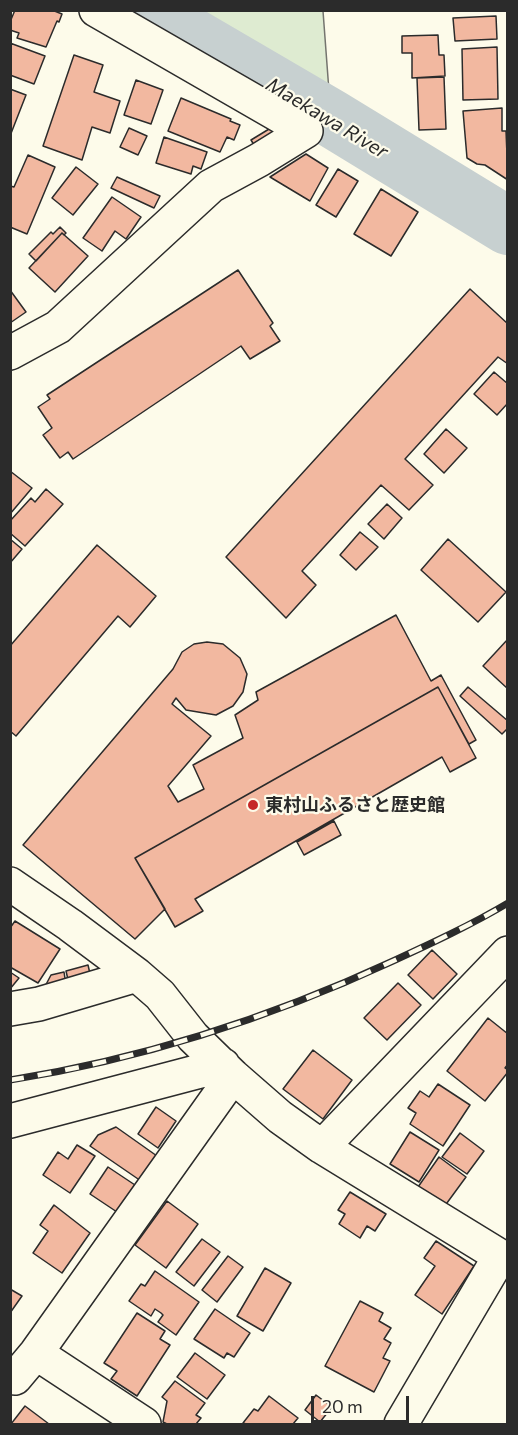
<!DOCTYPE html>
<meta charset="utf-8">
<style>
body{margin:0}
#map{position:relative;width:518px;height:1435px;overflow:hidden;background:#fdfbea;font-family:Commissioner,sans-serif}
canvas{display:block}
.frame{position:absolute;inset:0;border:12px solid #2b2b2b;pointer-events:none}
.scale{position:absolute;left:311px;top:1396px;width:98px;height:27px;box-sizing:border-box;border:3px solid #2b2b2b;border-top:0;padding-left:8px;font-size:18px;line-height:21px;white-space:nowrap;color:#2b2b2b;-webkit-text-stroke:4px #fdfbea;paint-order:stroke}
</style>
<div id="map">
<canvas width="518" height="1435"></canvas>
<div class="frame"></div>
<div class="scale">20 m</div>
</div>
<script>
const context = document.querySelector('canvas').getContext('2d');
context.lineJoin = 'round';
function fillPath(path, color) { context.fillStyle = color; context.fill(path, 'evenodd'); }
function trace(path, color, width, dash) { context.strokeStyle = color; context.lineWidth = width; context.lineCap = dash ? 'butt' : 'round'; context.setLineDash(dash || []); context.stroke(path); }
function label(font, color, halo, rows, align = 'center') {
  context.font = font + ' Commissioner,"Noto Sans JP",sans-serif'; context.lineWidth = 4.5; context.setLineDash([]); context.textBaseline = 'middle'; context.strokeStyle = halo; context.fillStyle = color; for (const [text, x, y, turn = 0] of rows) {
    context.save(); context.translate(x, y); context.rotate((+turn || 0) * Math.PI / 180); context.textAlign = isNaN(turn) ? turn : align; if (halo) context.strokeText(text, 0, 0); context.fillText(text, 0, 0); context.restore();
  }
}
const green = new Path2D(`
 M146,11H323L331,118Z`);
fillPath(green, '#deebd1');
trace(green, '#74746e', 1.5);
trace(new Path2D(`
 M146,10L331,118L508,226`), '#c7d0d0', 58);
const building = new Path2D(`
 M15,10H52L62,14L59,22L57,21L46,47L17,38L19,33L10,30V22Z
 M496,16L497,39L455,41L453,18Z
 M438,35L439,55H444L445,76L412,78V53H402V36Z
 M10,43L45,56L34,84L10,75Z
 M497,47L498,99L463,100L462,49Z
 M74,55L103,65L94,92L120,101L110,133L92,127L82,160L43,146Z
 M444,77L446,129L419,130L417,78Z
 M136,80L163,90L151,124L124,115Z
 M10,89L26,95L10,136Z
 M181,98L231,119L230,121L240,125L234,140L227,137L220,152L168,131Z
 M502,108V131H506L508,180L485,165L477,164L467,158L463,111Z
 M274,126L279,135L256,148L251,140Z
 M129,128L147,136L138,155L120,147Z
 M164,137L207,152L201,169L193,166L191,174L156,163Z
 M306,154L328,168L310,201L270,177Z
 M28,155L55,167L27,234L10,227V186L14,187Z
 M76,167L98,184L73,215L52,198Z
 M338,169L358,181L336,217L316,205Z
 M117,177L160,196L154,208L111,188Z
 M381,189L418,212L391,256L354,234Z
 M112,197L141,217L126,239L115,231L102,251L83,238Z
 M60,227L66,233L64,235L62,233L36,261L29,254L51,232L53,234Z
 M62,233L88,256L55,292L29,268Z
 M238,270L273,323L270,326L280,341L250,359L241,346L73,459L68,452L60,458L43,435L52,428L38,407L50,399L47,395Z
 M470,289L508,324V364L498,357L405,459L433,485L409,510L381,485L302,571L316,585L286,618L226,557Z
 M10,290L26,312L10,323Z
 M494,372L508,384V403L497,415L474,394Z
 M446,429L467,448L444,473L424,454Z
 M10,471L32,488L10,514Z
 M46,489L63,504L25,546L10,533V521L31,498L35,502Z
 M387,504L402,518L384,539L368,524Z
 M360,532L378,547L356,570L340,555Z
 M10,539L22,549L10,563Z
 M448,539L506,592L478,622L421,570Z
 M97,545L156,596L130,627L118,616L16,736L10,731V646Z
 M396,615L431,681L441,675L476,740L469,744L438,687L135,858L165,909L135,939L23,845L173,669L182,652L194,644L207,642L223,644L240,658L247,674L243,692L233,706L216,715L186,710L176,698L172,704L211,736L168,786L178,802L204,789L193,765L243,738L235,715L258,700L256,692Z
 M508,639V689L483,666Z
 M438,687L476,758L450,772L442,757L195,899L203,911L175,927L135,858Z
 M468,687L508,721V728L502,734L460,696Z
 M334,821L341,835L304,855L297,842Z
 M15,921L60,949L38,983L10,967V928Z
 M432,950L457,974L433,999L408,975Z
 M88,965L91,978L69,984L66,971Z
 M10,972L19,978L10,989Z
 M64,972L66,985L42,992L51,975Z
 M398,983L421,1005L387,1040L364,1018Z
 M488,1018L508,1034V1064L505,1068L508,1070V1072L485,1101L447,1071Z
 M313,1050L352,1080L323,1119L283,1089Z
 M438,1084L470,1105L443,1146L410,1124L416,1113L408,1108L420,1091L429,1097Z
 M156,1107L176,1121L158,1148L138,1134Z
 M116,1127L157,1156L141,1181L90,1146L98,1135Z
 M410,1132L439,1150L419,1182L390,1164Z
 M460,1133L484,1151L467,1174L442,1157Z
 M77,1145L95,1156L70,1193L43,1175L58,1152L68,1159Z
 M439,1157L466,1177L444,1207L418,1187Z
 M108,1167L135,1185L117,1212L90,1194Z
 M350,1192L386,1214L375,1231L367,1226L360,1238L339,1224L345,1214L338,1210Z
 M167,1201L198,1224L166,1268L135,1245Z
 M54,1205L90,1233L62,1273L33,1253L48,1231L40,1225Z
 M202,1239L220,1252L194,1286L176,1272Z
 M436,1241L474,1266L442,1314L415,1295L435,1266L424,1258Z
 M228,1256L243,1267L217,1302L202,1290Z
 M265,1268L291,1283L263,1331L237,1316Z
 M155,1271L199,1302L176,1335L158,1322L163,1315L161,1313L155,1309L151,1316L129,1301L141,1284L145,1286Z
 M10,1289L22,1296L10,1313Z
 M360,1301L383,1313L379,1321L391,1328L384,1339L391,1343L383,1358L390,1361L374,1392L325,1366Z
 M215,1309L250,1333L234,1357L227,1353L224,1358L194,1339Z
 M137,1313L165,1331L160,1339L170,1345L137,1396L111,1379L117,1371L104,1363Z
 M195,1353L225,1375L207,1399L177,1377Z
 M175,1381L205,1403L196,1415L201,1418L196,1424H167L163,1422L167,1401L162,1397Z
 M316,1395L332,1407L320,1422L305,1410Z
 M269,1396L298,1418L293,1424H246L243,1423L254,1409L258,1411Z
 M25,1406L49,1424H11Z`);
fillPath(building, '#f2b8a0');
trace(building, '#2b2b2b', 1.5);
const minor = new Path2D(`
 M10,353L58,327L211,186L259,160L306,131L96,10
 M10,884L70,925L137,975L160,995L193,1037L233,1076L280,1117L322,1147L508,1261
 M10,1009L39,1004L137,975
 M10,1121L223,1065
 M322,1147L508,953
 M36,1353L144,1424
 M10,1376L15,1378L36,1353L233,1076
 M401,1424L500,1256`);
trace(minor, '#2b2b2b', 36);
trace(minor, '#fdfbea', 33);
const rail = new Path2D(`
 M10,1080C143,1059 272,1017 393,961C432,943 471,925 508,903`);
trace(rail, '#2b2b2b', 7);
trace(rail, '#fdfbea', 4.5, [14]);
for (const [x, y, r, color] of [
 [253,805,6,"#c62828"]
]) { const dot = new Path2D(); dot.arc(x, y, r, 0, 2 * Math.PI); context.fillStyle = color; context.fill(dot); trace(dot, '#fdfbea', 2); }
label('bold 18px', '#2b2b2b', '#fdfbea', [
 ["東村山ふるさと歴史館",265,805]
], 'left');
label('italic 20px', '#2b2b2b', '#fdfbea', [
 ["Maekawa River",327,118,31]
]);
</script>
